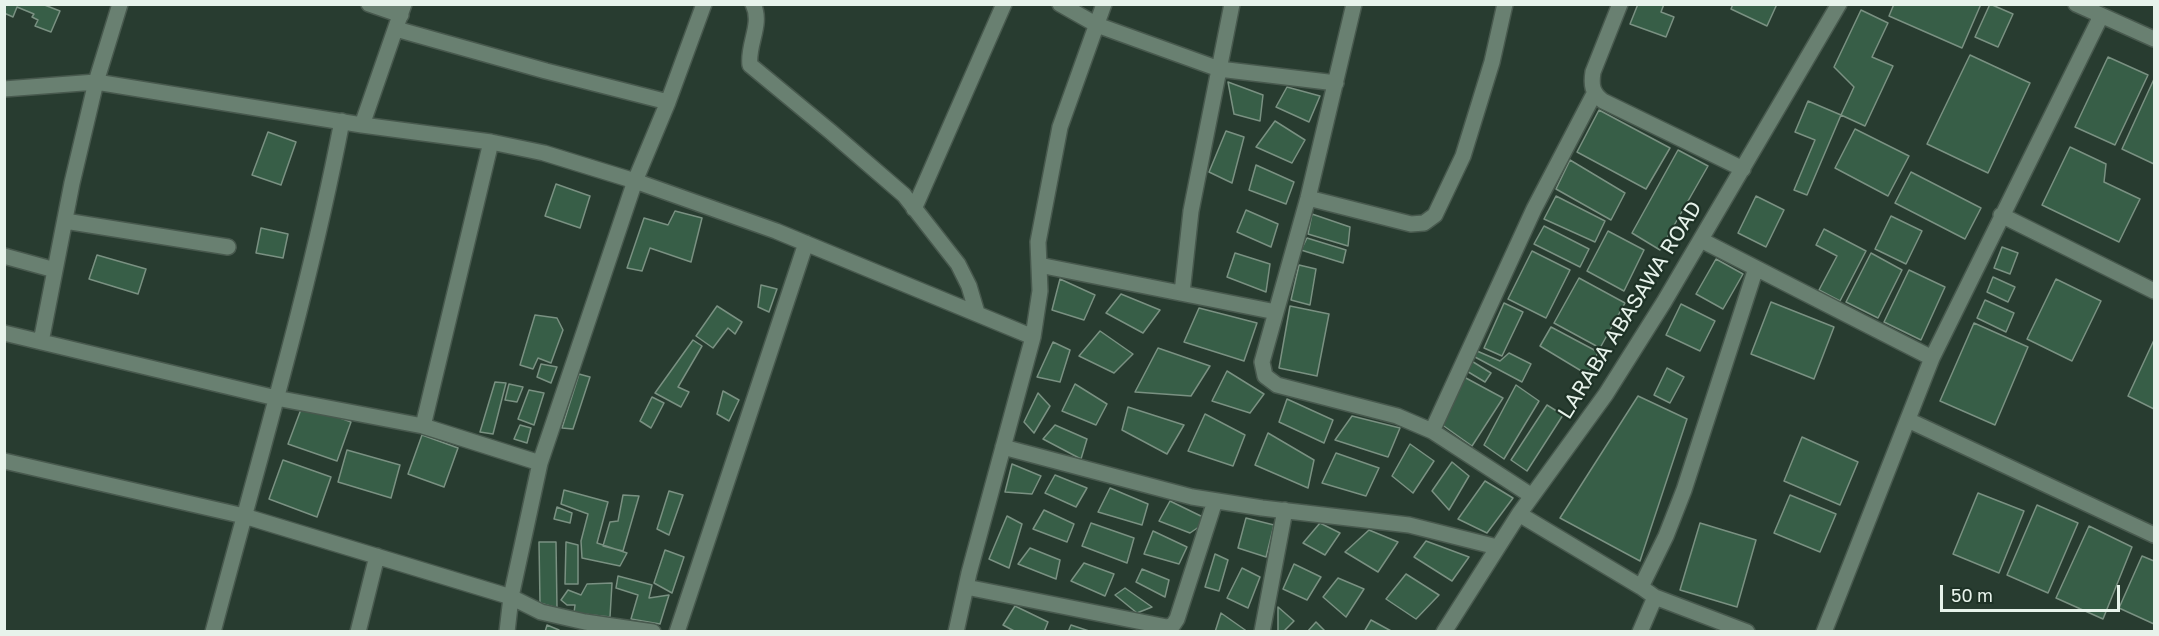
<!DOCTYPE html>
<style>
body{margin:0}
#map{position:relative;width:2159px;height:636px;overflow:hidden;background:#283c30;font-family:"Golos Text",sans-serif}
canvas{display:block}
.frame{position:absolute;inset:0;border:6px solid #e7f3eb;pointer-events:none}
.scale{position:absolute;left:1940px;top:585px;width:180px;height:27px;box-sizing:border-box;border:3px solid #e7f3eb;border-top:0;padding-left:8px;font-size:18px;line-height:21px;white-space:nowrap;color:#e7f3eb;-webkit-text-stroke:4px #1e3226;paint-order:stroke}
</style>
<div id="map">
<canvas width="2159" height="636"></canvas>
<div class="frame"></div>
<div class="scale">50 m</div>
</div>
<script>
const context = document.querySelector('canvas').getContext('2d');
context.lineJoin = 'round';
function fillPath(path, color) { context.fillStyle = color; context.fill(path, 'evenodd'); }
function trace(path, color, width, dash) { context.strokeStyle = color; context.lineWidth = width; context.lineCap = dash ? 'butt' : 'round'; context.setLineDash(dash || []); context.stroke(path); }
function label(font, color, halo, rows, align = 'center') {
  context.font = font + ' "Golos Text",sans-serif'; context.lineWidth = 4.5; context.setLineDash([]); context.textBaseline = 'middle'; context.strokeStyle = halo; context.fillStyle = color; for (const [text, x, y, turn = 0] of rows) {
    context.save(); context.translate(x, y); context.rotate((+turn || 0) * Math.PI / 180); context.textAlign = isNaN(turn) ? turn : align; if (halo) context.strokeText(text, 0, 0); context.fillText(text, 0, 0); context.restore();
  }
}
const building = new Path2D(`
 M4,4H42L60,11L51,32L35,26L38,20L32,17L34,14L17,7L13,17L4,13Z
 M1638,4H1664L1661,12L1674,17L1666,37L1630,24Z
 M1733,4H1777L1767,26L1731,9Z
 M1894,4H1981L1962,48L1889,16Z
 M1990,4L2013,14L1998,47L1975,37Z
 M1861,10L1888,23L1872,57L1893,66L1865,126L1841,115L1854,87L1834,67Z
 M1970,55L2030,83L1988,173L1927,144Z
 M2108,57L2148,75L2115,145L2075,127Z
 M2154,79V164L2122,149Z
 M1228,82L1263,95L1260,121L1234,114Z
 M1287,87L1320,96L1309,122L1276,107Z
 M1808,101L1841,115L1807,195L1794,190L1815,140L1795,132Z
 M1599,110L1670,148L1646,189L1577,152Z
 M1275,121L1305,140L1292,163L1256,147Z
 M1855,129L1909,156L1888,196L1835,168Z
 M1226,131L1244,137L1232,183L1209,172Z
 M268,132L296,142L281,185L252,175Z
 M2070,147L2106,164L2104,182L2140,199L2119,242L2042,205Z
 M1678,150L1708,166L1660,250L1632,233Z
 M1570,160L1625,193L1611,220L1556,189Z
 M1256,165L1294,182L1286,204L1249,190Z
 M1911,172L1981,208L1965,239L1895,203Z
 M556,184L590,196L580,228L545,216Z
 M1556,196L1605,221L1595,242L1544,219Z
 M1756,196L1784,210L1766,247L1738,233Z
 M1246,210L1278,224L1271,247L1237,232Z
 M675,211L702,218L691,262L650,248L642,271L627,268L644,218L668,225Z
 M1312,214L1350,227L1348,246L1308,234Z
 M1891,216L1922,231L1906,264L1875,249Z
 M1544,226L1589,249L1580,267L1534,244Z
 M261,228L288,234L283,258L256,253Z
 M1824,229L1866,251L1840,301L1819,290L1837,256L1816,245Z
 M1608,231L1644,250L1624,291L1587,271Z
 M1307,238L1346,250L1343,263L1301,250Z
 M2002,247L2018,253L2010,274L1994,268Z
 M1532,251L1570,270L1546,318L1508,299Z
 M1235,253L1270,264L1266,292L1227,277Z
 M1871,253L1902,270L1878,318L1846,302Z
 M97,255L146,269L138,294L89,279Z
 M1716,259L1743,274L1723,309L1696,294Z
 M1299,265L1316,269L1310,305L1291,300Z
 M1909,270L1945,287L1921,340L1884,322Z
 M1993,277L2015,287L2008,302L1987,292Z
 M1579,278L1625,303L1600,348L1554,323Z
 M1060,279L1095,295L1084,320L1052,310Z
 M2056,279L2101,301L2072,361L2027,339Z
 M761,285L777,289L769,312L758,307Z
 M1121,294L1160,310L1143,333L1106,313Z
 M1985,300L2014,313L2006,332L1977,318Z
 M1771,302L1834,327L1814,379L1751,354Z
 M1504,303L1523,312L1502,356L1484,348Z
 M1681,304L1715,321L1700,351L1666,335Z
 M717,306L742,322L735,334L728,328L713,348L696,336Z
 M1290,306L1329,314L1317,376L1279,368Z
 M1199,308L1257,323L1244,361L1184,342Z
 M535,315L557,318L563,330L551,363L538,358L533,369L520,365Z
 M1974,323L2028,347L1995,425L1940,401Z
 M1551,327L1598,352L1588,375L1540,346Z
 M1100,331L1133,354L1114,373L1079,356Z
 M693,340L702,346L678,387L689,392L681,407L655,393Z
 M2154,340V409L2128,396Z
 M1053,342L1070,350L1060,382L1037,377Z
 M1158,348L1210,366L1191,396L1135,392Z
 M1477,351L1500,361L1509,353L1531,364L1522,382L1473,356Z
 M1470,360L1491,373L1485,382L1465,370Z
 M541,364L557,367L551,383L537,377Z
 M1667,368L1684,377L1670,403L1654,395Z
 M1227,371L1264,394L1250,413L1212,401Z
 M579,374L590,377L573,429L562,428Z
 M1464,377L1503,398L1472,446L1441,424Z
 M495,382L506,383L493,434L480,432Z
 M509,384L523,387L517,402L505,400Z
 M1075,384L1107,404L1096,425L1062,411Z
 M1516,385L1539,401L1504,459L1484,445Z
 M529,390L544,393L534,425L518,419Z
 M723,391L739,400L729,421L717,414Z
 M1038,393L1050,406L1034,433L1024,422Z
 M1638,396L1687,419L1640,561L1560,518Z
 M652,397L664,403L651,428L640,421Z
 M1287,399L1333,420L1324,443L1279,422Z
 M303,404L351,422L337,461L288,444Z
 M1547,405L1563,415L1527,471L1511,460Z
 M1128,407L1184,425L1167,454L1122,430Z
 M1205,414L1245,435L1233,466L1188,451Z
 M1352,416L1400,428L1388,457L1335,440Z
 M520,425L531,428L527,443L514,439Z
 M1055,425L1087,439L1081,459L1043,439Z
 M1268,433L1314,460L1308,488L1255,465Z
 M422,435L458,448L444,487L408,474Z
 M1802,437L1858,462L1840,505L1784,481Z
 M1410,444L1434,461L1413,493L1392,476Z
 M347,450L400,465L391,498L338,482Z
 M1336,453L1379,468L1366,496L1322,483Z
 M283,460L331,477L317,517L269,499Z
 M1452,462L1469,476L1449,510L1432,491Z
 M1012,464L1041,476L1032,494L1005,492Z
 M1055,475L1087,488L1076,507L1045,493Z
 M1485,481L1513,498L1487,533L1458,519Z
 M1110,488L1148,504L1142,525L1098,512Z
 M564,490L608,502L597,543L627,553L620,566L582,558L581,541L588,514L561,504Z
 M669,491L683,495L669,535L657,529Z
 M1978,493L2024,511L1999,573L1953,554Z
 M623,495L639,496L623,551L603,546L610,522L618,521Z
 M1790,495L1836,514L1820,552L1774,533Z
 M1170,501L1209,520L1190,533L1159,521Z
 M2037,505L2078,523L2048,593L2007,575Z
 M557,507L572,513L570,523L554,519Z
 M1044,510L1074,524L1067,542L1033,529Z
 M1007,516L1022,524L1009,568L989,559Z
 M1246,518L1274,525L1266,557L1238,548Z
 M1091,523L1134,538L1127,563L1082,546Z
 M1320,523L1340,533L1325,555L1303,543Z
 M1700,523L1756,540L1737,607L1680,590Z
 M2089,526L2132,547L2103,619L2056,598Z
 M1369,530L1398,542L1378,572L1345,552Z
 M1153,531L1187,547L1179,564L1144,554Z
 M1426,541L1469,557L1452,581L1414,557Z
 M539,542H556L557,608L540,603Z
 M566,542L578,545V584H565Z
 M1030,548L1060,560L1056,579L1018,564Z
 M665,550L684,557L672,593L654,583Z
 M1215,554L1228,560L1219,591L1205,587Z
 M2142,556L2154,561V624L2119,608Z
 M1084,563L1114,574L1105,596L1071,581Z
 M1294,564L1321,577L1307,600L1283,589Z
 M1242,568L1260,577L1248,608L1227,598Z
 M1142,569L1169,580L1165,597L1136,582Z
 M1406,574L1439,595L1416,619L1386,599Z
 M618,576L652,585L649,598L669,595L660,624L631,619L638,595L616,588Z
 M1338,578L1364,589L1346,617L1323,597Z
 M612,583L610,617L574,613L575,605H567L561,600L568,590L581,595L587,584Z
 M1125,588L1152,607L1137,613L1115,595Z
 M1015,606L1048,622L1044,632H1016L1003,625Z
 M1278,607L1294,621L1283,632H1278Z
 M1221,613L1248,632H1215Z
 M1371,620L1393,632H1364Z
 M1316,622L1326,632H1307Z
 M547,625L559,630V632H545Z
 M1071,625L1092,632H1068Z`);
fillPath(building, '#375e47');
trace(building, '#7a9182', 1.5);
const minor = new Path2D(`
 M369,4L401,15
 M753,4C763,24 747,45 750,65L831,132L904,195L958,264L969,286L977,313
 M1060,4L1097,25L1219,69L1336,83
 M1354,4L1308,198L1262,362L1265,376L1277,385L1397,416L1432,431L1532,496
 M1620,4L1593,72C1591,85 1592,93 1603,101L1743,169
 M2076,4L2154,39
 M396,29L546,71L668,102
 M4,89L96,82L362,125L491,142L544,153L635,181L776,231L1033,337
 M362,125L404,4
 M1308,198L1411,224L1424,223L1435,215L1463,156L1492,62L1505,4
 M914,209L1004,4
 M2001,215L2154,291
 M65,221L228,247
 M1701,240L1932,358
 M4,256L55,270
 M1039,265L1276,312
 M1182,293L1191,211L1232,4
 M4,333L276,398L423,426L540,463
 M41,342L72,183L96,82L120,4
 M1908,420L2154,535
 M423,426L491,142
 M1432,431L1534,209L1594,94
 M1003,447L1192,497L1262,508L1409,525L1497,547
 M4,461L244,516L511,597L541,612L585,622L653,632
 M1519,514L1641,587L1655,597L1747,632
 M966,587L1167,627L1173,625L1177,619L1215,501
 M1641,587L1666,536L1684,490L1756,268
 M213,632C258,462 309,293 342,121
 M358,632L377,556
 M507,632L511,597L540,463L635,181L668,102L704,4
 M677,632L806,243
 M956,632L969,573L1033,337L1040,291L1038,242L1060,127L1104,4
 M1262,632L1285,510
 M1444,632L1519,514L1606,394L1664,302L1839,4
 M1640,632L1655,597
 M1824,632L1932,358L2101,16`);
trace(minor, '#48594e', 18);
trace(minor, '#698071', 15);
label('21px', '#e7f3eb', '#1e3226', [
 ["LARABA ABASAWA ROAD",1630,310,-58]
]);
</script>
